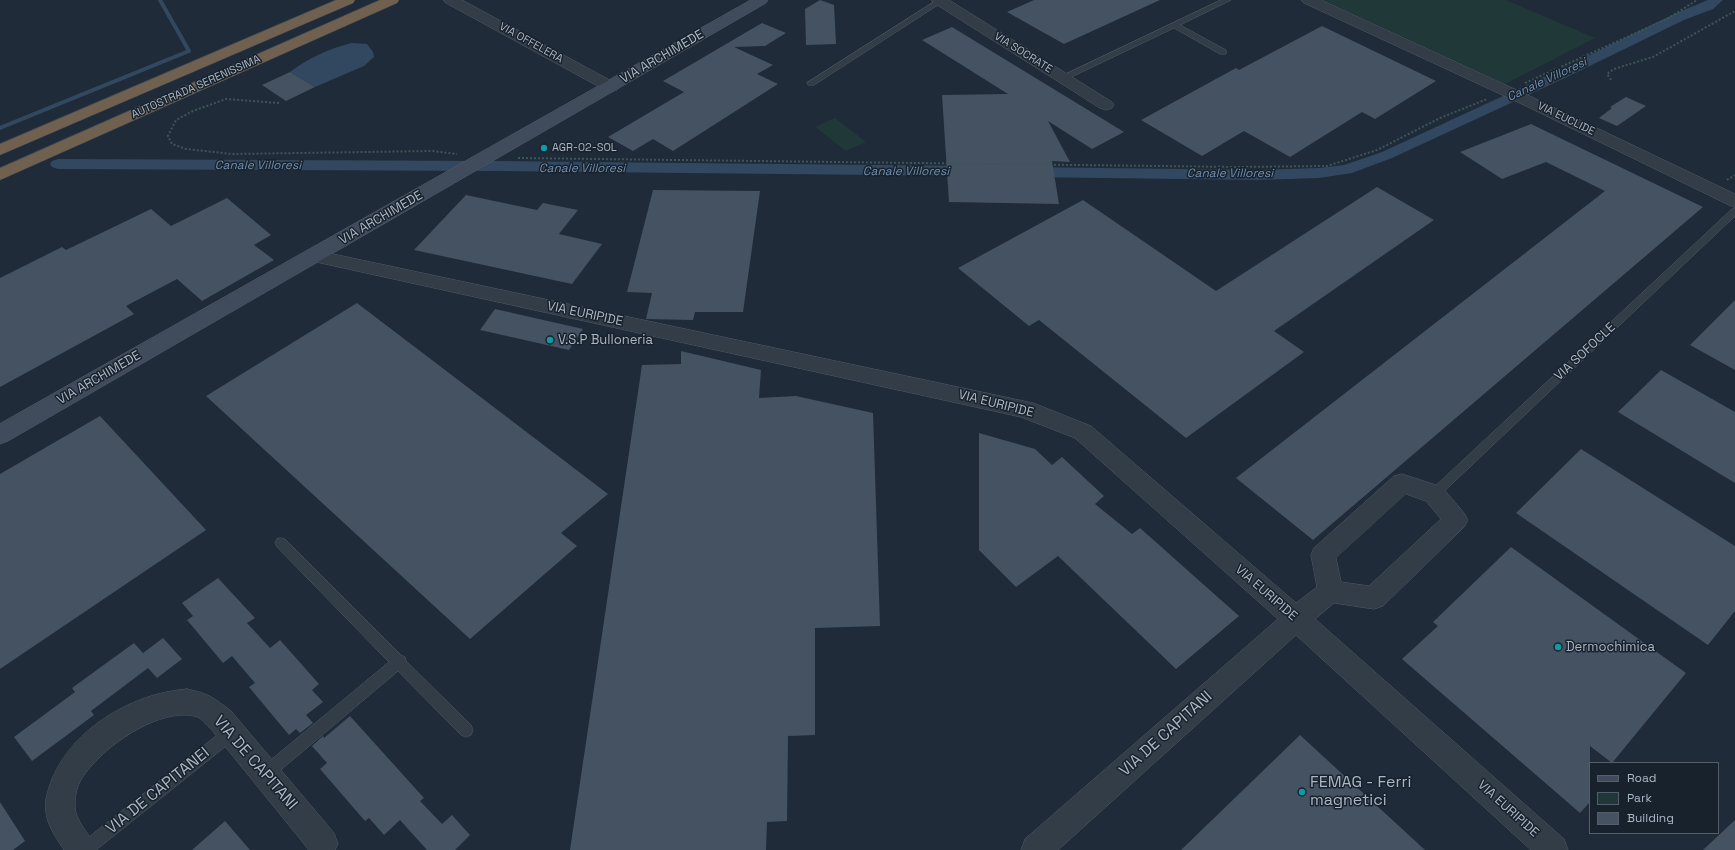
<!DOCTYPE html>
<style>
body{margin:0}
#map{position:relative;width:1735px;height:850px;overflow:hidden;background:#1f2b38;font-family:"Space Grotesk",sans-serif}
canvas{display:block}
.legend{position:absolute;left:1589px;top:762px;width:130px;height:72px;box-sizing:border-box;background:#18222d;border:1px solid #535e6a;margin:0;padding:5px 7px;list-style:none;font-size:12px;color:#acb7c5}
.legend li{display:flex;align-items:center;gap:8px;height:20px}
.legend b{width:20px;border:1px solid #535e6a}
</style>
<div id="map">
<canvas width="1735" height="850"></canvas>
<ul class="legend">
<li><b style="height:5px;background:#404c5c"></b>Road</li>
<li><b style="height:11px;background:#213839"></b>Park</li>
<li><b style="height:11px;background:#445262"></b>Building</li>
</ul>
</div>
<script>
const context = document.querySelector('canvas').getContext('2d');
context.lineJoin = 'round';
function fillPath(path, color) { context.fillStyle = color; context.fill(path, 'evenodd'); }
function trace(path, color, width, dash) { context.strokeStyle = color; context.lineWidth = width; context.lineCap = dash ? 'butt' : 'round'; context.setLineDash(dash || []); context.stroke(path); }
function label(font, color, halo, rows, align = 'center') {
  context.font = font + ' "Space Grotesk",sans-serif'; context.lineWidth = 3; context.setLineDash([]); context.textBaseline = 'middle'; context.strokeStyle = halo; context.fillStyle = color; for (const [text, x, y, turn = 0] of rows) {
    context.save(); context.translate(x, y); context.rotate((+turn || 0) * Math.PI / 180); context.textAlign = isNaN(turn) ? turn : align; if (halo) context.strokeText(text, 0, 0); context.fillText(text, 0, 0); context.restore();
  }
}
fillPath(new Path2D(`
 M1323,0H1506L1595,38L1505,84Z
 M835,118L866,142L846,151L815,127Z`), '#213839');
fillPath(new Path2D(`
 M351,43L367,44L373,52L374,57L364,66L315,87L290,72C308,58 329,49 351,43Z`), '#314860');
trace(new Path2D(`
 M0,128L189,51L160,0`), '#314860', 4);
fillPath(new Path2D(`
 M1708,0H1723L1713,9L1684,20L1567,77L1392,158L1352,173L1319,178L1257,180L1027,177L1021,175L1019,172L1021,169L1027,167L1257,170L1319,168L1344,165L1382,152L1557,71L1674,14Z
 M58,159L493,161L975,166L981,168L983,171L981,174L975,176L493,171L58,169L52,167L50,164L52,161Z`), '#314860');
fillPath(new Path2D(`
 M820,0L834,5L836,44L806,45L805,9Z
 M1034,0H1160L1064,44L1007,12Z
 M762,23L786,33L765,46L734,47L773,65L757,74L778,84L673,151L653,139L633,151L608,137L684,92L663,81Z
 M1322,26L1436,81L1375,119L1362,112L1290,157L1244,131L1202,156L1141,120L1236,68L1239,70Z
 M952,27L1124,132L1092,149L1048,121L1070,162L1052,161L1059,204L949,202L942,95L1008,94L922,40Z
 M290,72L315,87L286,101L262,85Z
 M1626,97L1646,106L1617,126L1599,118L1612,108L1610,107Z
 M1531,124L1703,207L1313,540L1236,478L1605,191L1546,162L1502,179L1460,152Z
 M1377,187L1434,220L1274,331L1304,352L1186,438L1039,320L1029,326L958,268L1083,200L1216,291Z
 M653,190L760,191L743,312H695L693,320L646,319L652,293L627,292Z
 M466,195L537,210L543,203L578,210L559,234L602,244L572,284L414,250Z
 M227,198L271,235L254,245L274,260L202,301L177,279L126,306L134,314L0,387V278L62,247L66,250L151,209L171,226Z
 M1735,300V370L1690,345Z
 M357,303L608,494L561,533L577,546L470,639L206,396Z
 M495,309L583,329L569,350L480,330Z
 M681,351L761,370L759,398L796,396L873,413L880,626L815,628V735L788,736L787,821L767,822L766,850H570L642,365L681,364Z
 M1661,370L1735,412V483L1618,412Z
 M100,416L206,530L0,669V474Z
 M979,433L1035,449L1052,465L1062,457L1104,496L1095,504L1132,534L1140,528L1239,616L1176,669L1058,556L1016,587L979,550Z
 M1581,449L1735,546V611L1708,645L1516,513Z
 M1511,547L1686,673L1612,763L1590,746V802L1580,813L1402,659L1438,626L1433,622Z
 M218,578L255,618L247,623L270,648L280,640L319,684L312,690L323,702L306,715L313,723L300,733L296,729L289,735L249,687L255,683L232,656L223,663L187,620L193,616L182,603Z
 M163,638L182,659L157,678L148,668L91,711L94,715L32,761L14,737L75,692L72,688L134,643L143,653Z
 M350,716L424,798L420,801L442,824L452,815L470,835L455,850H427L400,820L384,835L369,818L365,821L320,769L327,763L312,746L323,736L324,738Z
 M1300,735L1425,850H1181Z
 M0,802L25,841L13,850H0Z
 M1735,820V850H1703Z
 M225,821L250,850H192Z`), '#445262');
const lane = new Path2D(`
 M937,0L944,1L814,85H808L807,83Z
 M1221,0H1231L1180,25L1226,50V54H1220L1174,28L1065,80H1059L1058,78Z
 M1735,208V216L1438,497L1434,499L1430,497L1428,494L1430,491L1732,209Z
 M281,538L285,539L401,655L405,657L406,661L471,725L473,730L471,735L466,737L461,735L398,671L270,779L265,781L260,779L258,774L260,769L389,662L277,547L275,543L277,539Z
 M231,726L236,728L238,733L236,738L96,850H77L79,845L226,728Z`);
const street = new Path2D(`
 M444,0H462L617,84L619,87L617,90L611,92L605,90L446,3Z
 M932,0H949L1112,102L1114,105L1112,108L1106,110L1100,108L934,3Z
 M1302,0H1321L1536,99L1735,194V207L1729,205L1524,105L1304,3Z
 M314,250L1033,403L1091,426L1296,603L1317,587L1311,555L1314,548L1394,476L1402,474L1442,487L1464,513L1468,520L1464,527L1383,606L1374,609L1334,603L1315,619L1564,839L1568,850H1531L1296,635L1058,850H1021L1025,839L1278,619L1075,438L1021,417L307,260L305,256L307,252ZM1406,494L1426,501L1441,519L1369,586L1341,582L1336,558Z
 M187,689C210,694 212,697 231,711L334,833L338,844L335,850H309L211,729C207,726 203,720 198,717C192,715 185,715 180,715C145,718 101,749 82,778C77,786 75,795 75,804C74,821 91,835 97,850H64C57,839 47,825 46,812C44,801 48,790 52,779C73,728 133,693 187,689Z`);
const secondary = new Path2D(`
 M751,0H768L766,3L8,441L0,444V424Z`);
const highway = new Path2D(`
 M336,0H355L353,3L0,155V144Z
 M380,0H399L397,3L0,180V168Z`);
trace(lane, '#505a66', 1);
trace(street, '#505a66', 1);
trace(secondary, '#505a66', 1);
trace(highway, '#3d4753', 1);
trace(new Path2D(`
 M1611,80L1607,74L1614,69L1653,57L1735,11
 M1525,83L1669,18L1697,0
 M279,103L226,99L193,111L176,120L168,136L172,144L186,149L232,154L433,151L457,154
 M518,158L1236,167L1327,166L1377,150L1440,118L1487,99
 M1727,180L1735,175`), '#3e5557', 2, [2, 2]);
fillPath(lane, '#323d48');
fillPath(street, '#323d48');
fillPath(secondary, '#404c5c');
fillPath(highway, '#6f604f');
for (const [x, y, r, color] of [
 [544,148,4,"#0f9aa8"],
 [550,340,4,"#0f9aa8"],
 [1558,647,4,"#0f9aa8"],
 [1302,792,4,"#0f9aa8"]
]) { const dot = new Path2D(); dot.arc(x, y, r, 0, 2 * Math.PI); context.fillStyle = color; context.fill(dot); trace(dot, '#18222d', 1.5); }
label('11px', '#acb7c5', '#18222d', [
 ["VIA OFFELERA",531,43,29],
 ["VIA SOCRATE",1023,53,32],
 ["AUTOSTRADA SERENISSIMA",196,87,-24],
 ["VIA EUCLIDE",1566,119,26]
]);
label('11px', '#acb7c5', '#18222d', [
 ["AGR-02-SOL",552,148]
], 'left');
label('italic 12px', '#7390b0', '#18222d', [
 ["Canale Villoresi",1547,80,-25],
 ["Canale Villoresi",258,166],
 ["Canale Villoresi",582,169],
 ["Canale Villoresi",906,172],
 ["Canale Villoresi",1230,174]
]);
label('13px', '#acb7c5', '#18222d', [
 ["VIA ARCHIMEDE",662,57,-30],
 ["VIA ARCHIMEDE",381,218,-30],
 ["VIA EURIPIDE",585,314,12],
 ["VIA SOFOCLE",1585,352,-43],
 ["VIA ARCHIMEDE",99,378,-30],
 ["VIA EURIPIDE",996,404,14],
 ["VIA EURIPIDE",1266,593,41],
 ["VIA EURIPIDE",1508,809,42]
]);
label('13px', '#acb7c5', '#18222d', [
 ["V.S.P Bulloneria",558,340],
 ["Dermochimica",1566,647]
], 'left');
label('16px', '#acb7c5', '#18222d', [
 ["VIA DE CAPITANI",1166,734,-42],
 ["VIA DE CAPITANI",255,763,49],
 ["VIA DE CAPITANEI",158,791,-39]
]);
label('16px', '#acb7c5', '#18222d', [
 ["FEMAG - Ferri",1310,783],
 ["magnetici",1310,801]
], 'left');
</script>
